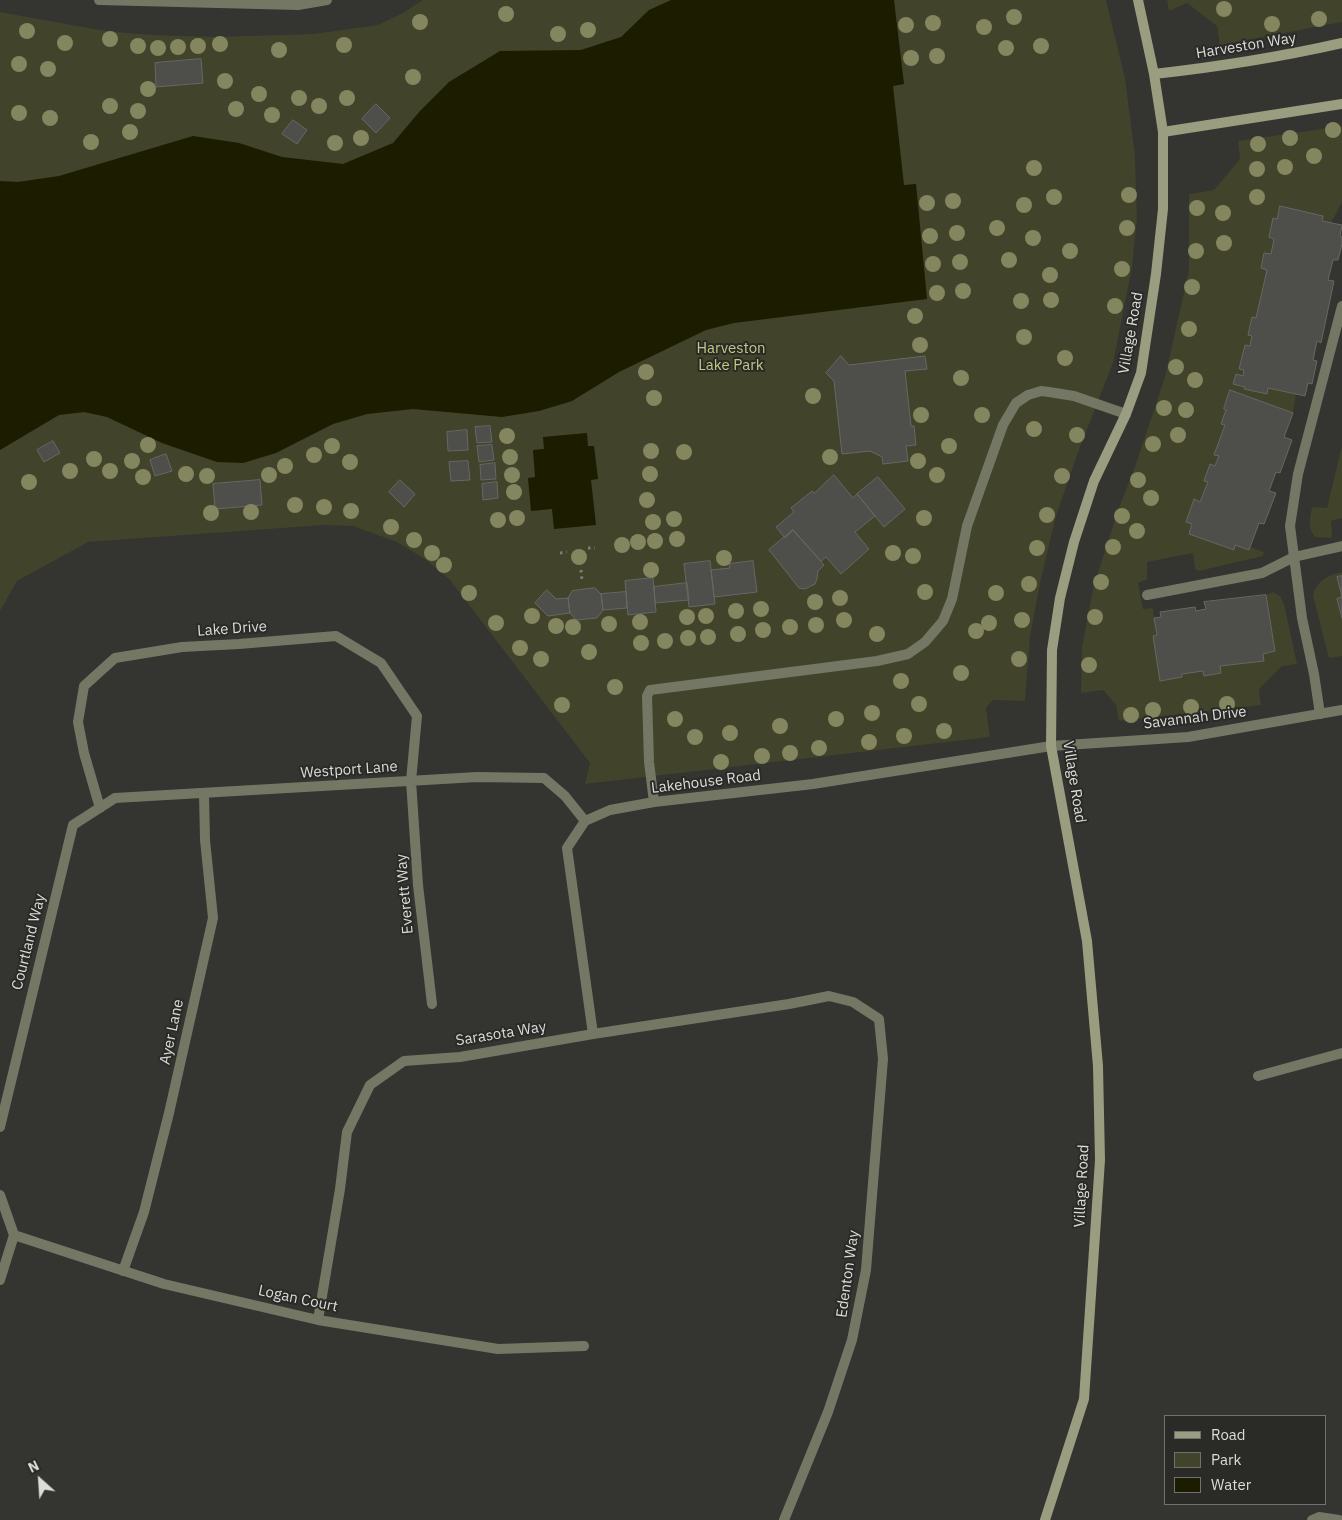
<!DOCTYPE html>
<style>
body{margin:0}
#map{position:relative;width:1342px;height:1520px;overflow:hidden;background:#343431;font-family:"IBM Plex Sans",sans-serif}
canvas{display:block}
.legend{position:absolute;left:1164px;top:1415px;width:162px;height:90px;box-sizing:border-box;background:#2a2a27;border:1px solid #71726f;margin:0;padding:6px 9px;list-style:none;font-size:15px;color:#dcddda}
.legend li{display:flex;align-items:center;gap:10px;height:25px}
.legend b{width:25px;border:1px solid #71726f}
.north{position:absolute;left:15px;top:1455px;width:50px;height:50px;-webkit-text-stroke:4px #2a2a27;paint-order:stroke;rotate:334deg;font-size:14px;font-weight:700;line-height:20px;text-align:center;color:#dcddda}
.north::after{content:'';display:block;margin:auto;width:18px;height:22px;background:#dcddda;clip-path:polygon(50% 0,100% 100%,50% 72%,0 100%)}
</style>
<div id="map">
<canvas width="1342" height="1520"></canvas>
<ul class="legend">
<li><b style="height:6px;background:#9a9d7f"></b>Road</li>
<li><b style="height:14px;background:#41432a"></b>Park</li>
<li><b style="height:14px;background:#1b1c00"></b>Water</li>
</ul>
<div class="north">N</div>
</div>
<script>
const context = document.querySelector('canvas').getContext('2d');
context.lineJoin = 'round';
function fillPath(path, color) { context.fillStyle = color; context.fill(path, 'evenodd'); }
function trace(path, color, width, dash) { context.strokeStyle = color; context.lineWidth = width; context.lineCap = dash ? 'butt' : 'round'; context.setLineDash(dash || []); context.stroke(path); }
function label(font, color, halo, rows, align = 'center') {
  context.font = font + ' "IBM Plex Sans",sans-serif'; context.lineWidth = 4; context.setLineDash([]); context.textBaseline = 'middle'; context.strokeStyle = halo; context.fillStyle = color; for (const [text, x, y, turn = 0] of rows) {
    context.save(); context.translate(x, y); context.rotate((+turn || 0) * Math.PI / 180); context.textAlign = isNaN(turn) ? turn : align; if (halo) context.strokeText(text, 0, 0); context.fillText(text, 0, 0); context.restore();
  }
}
fillPath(new Path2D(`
 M423,0H1106L1125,78L1135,156L1137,219L1132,267L1113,363L1080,447L1056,516L1040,583L1030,637L1025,701L993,700L986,708L990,737L585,784L590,763L450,580L425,559L397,542L353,526L324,525L88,542L17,581L0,611V12L105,31L153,35L213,37L313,34L378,25L403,13Z
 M1167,0H1342V22L1220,45L1217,26L1187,3L1169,11Z
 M1342,126V202L1331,223L1322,221L1323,216L1281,207L1277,219L1273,218L1269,237L1274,239L1271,254L1264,253L1261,268L1267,270L1256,318H1252L1248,335L1252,336L1250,346L1245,345L1239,369L1244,370L1243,376L1236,375L1233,384L1245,387L1244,389L1267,394L1268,388L1296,394L1293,413L1230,390L1224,409L1226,410L1222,424L1225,425L1215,455L1219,456L1215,466L1205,481L1208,482L1200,502L1194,500L1186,521L1192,524L1189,534L1233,550L1235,545L1249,550L1250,547L1264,552L1263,556L1199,571L1195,569L1193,553L1147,562V579L1138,583L1143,609L1153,608L1161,680L1182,677V674L1203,671L1204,676L1221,673L1220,666L1264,661L1263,654L1275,651L1266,595L1273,592L1280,596L1284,604L1297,664L1282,666L1259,689L1261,705L1119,721L1116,705L1103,690L1081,693L1082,647L1093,589L1116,516L1137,461L1165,377L1189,270V194L1214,190L1240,159L1238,141Z
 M1342,446V518L1331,521L1332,535L1331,538L1315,537C1307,528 1310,519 1312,507L1327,508Z
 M1342,572V576L1337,577L1342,597L1337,599L1342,618V656L1329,658L1313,596C1316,581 1328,575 1342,572Z`), '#41432a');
fillPath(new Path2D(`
 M671,0H894L904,84L893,86L904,185L916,184L927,299L734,323L706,330L619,372L572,401L539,411L502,417L413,409L367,414L333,424L276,453L243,463L217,462L162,443L107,417L84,412L59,415L0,450V181L18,182L59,176L193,136L239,143L282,157L343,164L393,143L420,111L449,82L500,51L581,50L621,37L649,10Z
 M587,433L588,446H594L598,479L591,480L596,525L554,529L552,509L531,511L528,478L535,477L533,450L544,449L543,437Z`), '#1b1c00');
const building = new Path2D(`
 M201,59L203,83L156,87L155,63Z
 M376,104L390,118L376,133L362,119Z
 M293,120L307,130L297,144L282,134Z
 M1280,206L1323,216L1322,221L1342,225L1340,236L1342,237V244L1338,260H1333L1328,280L1334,281L1321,343L1317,341L1313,360L1317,361L1312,384L1308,383L1305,396L1268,388L1267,394L1244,389L1245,387L1233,384L1236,374L1243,376L1244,370L1239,369L1245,345L1250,346L1252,336L1248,335L1252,317L1256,318L1267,270L1261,268L1264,253L1271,254L1274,239L1269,237L1273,218L1277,219Z
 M841,356L849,365L925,356L927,369L905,371L911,426H914L916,445L906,446L908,461L883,464L882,457L870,451L842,454L834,381L826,373Z
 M1230,390L1293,413L1284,437L1292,440L1280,473L1276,472L1269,491L1276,493L1264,524L1259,523L1249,550L1235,545L1234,550L1189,534L1192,524L1186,522L1194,499L1200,502L1208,482L1204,481L1210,464L1215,466L1219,456L1214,455L1225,425L1221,424L1226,410L1224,409Z
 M490,426L492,442L477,443L475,427Z
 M467,430L468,450L448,451L447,432Z
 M53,441L60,453L44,462L37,450Z
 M492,445L494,460L479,462L477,446Z
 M166,454L172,471L155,476L150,460Z
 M468,461L470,480L451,481L449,462Z
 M495,463L496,479L481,480L480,465Z
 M834,475L853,498L857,494L875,516L855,532L869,549L841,574L826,557L821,561L793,530L785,538L776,527L794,512L791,508L812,491L814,493Z
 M878,477L905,509L884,527L857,494Z
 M260,480L262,505L215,509L213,484Z
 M400,480L415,494L404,507L389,492Z
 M497,482L498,498L483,500L482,484Z
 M793,530L824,565L818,571L817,579L815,584L805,589L799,588L769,550Z
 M710,561L715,604L689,607L684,564Z
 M753,561L757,592L714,597L711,570L730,568L729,564Z
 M1342,576V597L1337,577Z
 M653,578L656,612L628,615L625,581Z
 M687,583L689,600L655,603L654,587Z
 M595,588L601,594L603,610L597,618L576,620L570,613L568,598L572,591Z
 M547,590L556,599L568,598L570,613L548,616L535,603Z
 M626,592L627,608L603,610L601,594Z
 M1266,595L1275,651L1263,654L1264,661L1220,666L1221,673L1204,676L1203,671L1182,674V677L1160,681L1153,636L1157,635L1154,618L1161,617L1160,612L1195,607L1196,611L1206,609L1204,602Z
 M1342,597V618L1337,599Z`);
fillPath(building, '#4e4e4b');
trace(building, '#676864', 1);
trace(new Path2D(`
 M588,548H595
 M560,553L567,552
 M581,570L582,581`), '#7e7e7b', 3, [2.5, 4]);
trace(new Path2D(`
 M1147,595L1262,573L1294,557L1342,546
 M1320,714L1314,674L1302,618L1290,526L1298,474L1342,306
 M654,802L649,762L647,696L650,690L877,661L908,654L925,642L943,621L952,599L967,526L1003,425L1016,403L1028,395L1041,391L1049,392L1074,396L1126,414`), '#757765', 10);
trace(new Path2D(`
 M99,0L298,5L327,0
 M100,808L84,753L78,722L84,686L115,658L182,647L239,644L336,636L381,663L417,716L411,781L418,885L432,1004
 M593,1034L567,848L585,821L610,810L654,802L813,784L1051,746L1188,737L1342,710
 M1258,1076L1342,1053
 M0,1127L73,825L115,798L477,777L544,778L565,796L585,821
 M0,1195L14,1235
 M14,1235L164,1284L318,1320L498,1349L584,1346
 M123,1271L144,1212L169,1113L213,918L205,840L204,794
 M0,1280L14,1235
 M318,1320L340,1189L347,1132L370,1085L404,1061L460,1057L593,1034L789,1004L829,996L853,1002L879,1019L883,1059L866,1270L852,1340L828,1412L784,1520
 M1312,1520L1319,1517L1339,1520`), '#757765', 10);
trace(new Path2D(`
 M1154,74C1217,67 1280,57 1342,43
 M1163,132L1342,104
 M1045,1520L1084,1399L1100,1160L1098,1066L1087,941L1051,746L1052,650L1060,598L1074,542L1094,481L1126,414L1141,373L1156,274L1163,209V132L1154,74L1138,0`), '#9a9d7f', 10);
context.fillStyle = '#83865e';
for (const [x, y] of [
 [1224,9],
 [506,14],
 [1014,17],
 [1319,19],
 [420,22],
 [933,23],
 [1272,24],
 [906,25],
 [984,27],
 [588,30],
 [27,31],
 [558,34],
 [110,39],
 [65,43],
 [220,44],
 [344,45],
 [138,46],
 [198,46],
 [1041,46],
 [178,47],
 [158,48],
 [1006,48],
 [279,50],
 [937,56],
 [911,58],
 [19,64],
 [48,69],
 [413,77],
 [225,81],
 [148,89],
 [259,94],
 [299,98],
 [347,98],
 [110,106],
 [319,106],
 [236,109],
 [138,111],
 [19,113],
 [272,115],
 [50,118],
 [1333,130],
 [130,132],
 [361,138],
 [1290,138],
 [91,142],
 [335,143],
 [1258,144],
 [1314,156],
 [1285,167],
 [1034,168],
 [1257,169],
 [1129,195],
 [1054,197],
 [1257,197],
 [953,201],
 [927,203],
 [1024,205],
 [1197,208],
 [1223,213],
 [997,228],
 [1127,228],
 [957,233],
 [930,236],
 [1033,238],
 [1224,243],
 [1070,251],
 [1196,251],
 [1009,260],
 [960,262],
 [933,264],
 [1122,269],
 [1050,275],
 [1192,287],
 [963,291],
 [937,293],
 [1051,300],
 [1021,301],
 [1115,306],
 [915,316],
 [1189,329],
 [1024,337],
 [920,345],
 [1065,358],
 [1176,367],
 [646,372],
 [961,378],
 [1195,380],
 [813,396],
 [654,398],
 [1164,408],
 [1186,410],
 [921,415],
 [982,415],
 [1034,429],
 [1077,435],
 [1178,435],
 [507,436],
 [1153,444],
 [148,445],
 [332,446],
 [949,446],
 [651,451],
 [684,452],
 [314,455],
 [510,457],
 [830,457],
 [94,459],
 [132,461],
 [918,461],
 [350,462],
 [285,466],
 [70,471],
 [110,471],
 [186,474],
 [650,474],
 [269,475],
 [512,475],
 [937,475],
 [207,476],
 [1062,476],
 [143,477],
 [1138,480],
 [29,482],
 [514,492],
 [1151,498],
 [647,500],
 [295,505],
 [324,507],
 [351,511],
 [251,512],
 [211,513],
 [1047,515],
 [1122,516],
 [517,518],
 [924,518],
 [674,519],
 [498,520],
 [653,522],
 [391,527],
 [1137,531],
 [677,539],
 [414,540],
 [655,541],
 [638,542],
 [622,545],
 [1113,547],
 [1037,548],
 [432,553],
 [893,553],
 [913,556],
 [579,557],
 [724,558],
 [444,565],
 [651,570],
 [1101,582],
 [1029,584],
 [925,592],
 [469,593],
 [996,593],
 [840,598],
 [815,602],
 [761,609],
 [736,611],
 [532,616],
 [706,616],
 [687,617],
 [1095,617],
 [844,620],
 [1022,620],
 [640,622],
 [496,623],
 [989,623],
 [609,624],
 [816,625],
 [556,626],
 [573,627],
 [790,627],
 [763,630],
 [976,631],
 [738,634],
 [877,634],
 [708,637],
 [688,638],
 [665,641],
 [641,643],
 [520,648],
 [589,652],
 [541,659],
 [1019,659],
 [1089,665],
 [961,673],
 [901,681],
 [615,687],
 [919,704],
 [1227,704],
 [562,705],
 [1191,707],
 [1153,710],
 [872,713],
 [1131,715],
 [675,719],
 [836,719],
 [780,726],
 [944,731],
 [730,733],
 [904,736],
 [695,737],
 [869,742],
 [819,748],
 [790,753],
 [762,756],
 [721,762]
]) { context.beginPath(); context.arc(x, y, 8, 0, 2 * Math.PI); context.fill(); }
label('15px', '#dcddda', '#2a2a27', [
 ["Harveston Way",1246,46,-9],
 ["Village Road",1131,333,-80],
 ["Lake Drive",232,629,-4],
 ["Savannah Drive",1195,718,-7],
 ["Westport Lane",349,770,-4],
 ["Lakehouse Road",706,782,-7],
 ["Village Road",1074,782,81],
 ["Everett Way",405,894,-95],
 ["Courtland Way",29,942,-76],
 ["Ayer Lane",172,1032,-78],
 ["Sarasota Way",501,1034,-9],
 ["Village Road",1082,1186,-87],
 ["Edenton Way",848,1274,-82],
 ["Logan Court",298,1299,12]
]);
label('15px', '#c3c983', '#2a2a27', [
 ["Harveston",731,349],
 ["Lake Park",731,366]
]);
</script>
